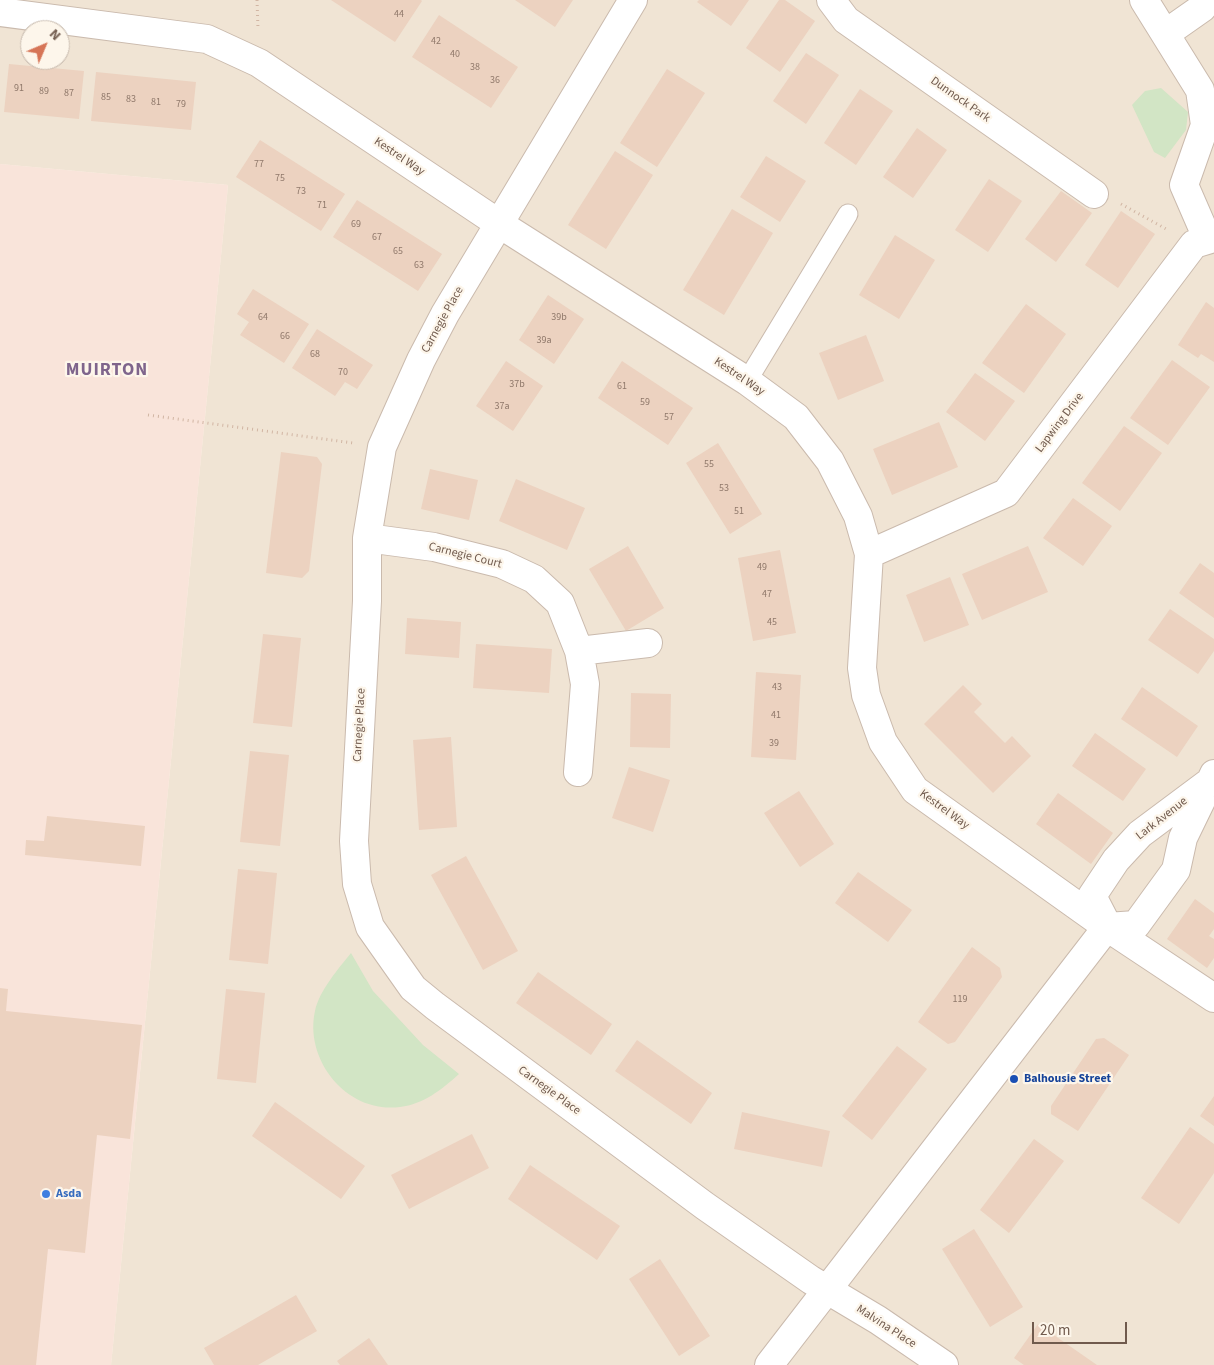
<!DOCTYPE html>
<style>
body{margin:0}
#map{position:relative;width:1214px;height:1365px;overflow:hidden;background:#faf2e5;font-family:"Source Sans 3",sans-serif}
canvas{display:block}
.north{position:absolute;left:20px;top:20px;width:50px;height:50px;box-sizing:border-box;background:#fdf6eb;border:1px solid #c5b8ac;border-radius:50%;rotate:45deg;font-size:14px;font-weight:700;line-height:20px;text-align:center;color:#705a4d}
.north::after{content:'';display:block;margin:auto;width:18px;height:22px;background:#d67557;clip-path:polygon(50% 0,100% 100%,50% 72%,0 100%)}
.scale{position:absolute;left:1032px;top:1322px;width:95px;height:22px;box-sizing:border-box;border:2px solid #705a4d;border-top:0;padding-left:6px;font-size:15px;line-height:18px;white-space:nowrap;color:#705a4d;-webkit-text-stroke:4px #fdf6eb;paint-order:stroke}
</style>
<div id="map">
<canvas width="1214" height="1365"></canvas>
<div class="north">N</div>
<div class="scale">20 m</div>
</div>
<script>
const context = document.querySelector('canvas').getContext('2d');
context.lineJoin = 'round';
function fillPath(path, color) { context.fillStyle = color; context.fill(path, 'evenodd'); }
function trace(path, color, width, dash) { context.strokeStyle = color; context.lineWidth = width; context.lineCap = dash ? 'butt' : 'round'; context.setLineDash(dash || []); context.stroke(path); }
function label(font, color, halo, rows, align = 'center') {
  context.font = font + ' "Source Sans 3",sans-serif'; context.lineWidth = 4.5; context.setLineDash([]); context.textBaseline = 'middle'; context.strokeStyle = halo; context.fillStyle = color; for (const [text, x, y, turn = 0] of rows) {
    context.save(); context.translate(x, y); context.rotate((+turn || 0) * Math.PI / 180); context.textAlign = isNaN(turn) ? turn : align; if (halo) context.strokeText(text, 0, 0); context.fillText(text, 0, 0); context.restore();
  }
}
fillPath(new Path2D(`
 M0,0H1214V1365H111L228,185L0,164ZM30,30H60V60H30Z`), '#f0e4d4');
fillPath(new Path2D(`
 M0,164L228,185L111,1365H0Z`), '#f9e4da');
fillPath(new Path2D(`
 M1161,88L1188,112L1186,130L1165,158L1154,152L1132,105L1145,91Z
 M351,953L373,991L423,1045L459,1074C441,1090 424,1104 400,1107C347,1114 304,1060 315,1011C319,991 339,968 351,953Z`), '#d2e5c5');
fillPath(new Path2D(`
 M331,0H421L422,1L395,42Z
 M515,0H573L555,27Z
 M699,0H749L731,26L697,2Z
 M779,0H785L815,21L780,72L746,48Z
 M439,15L518,67L491,108L412,57Z
 M806,53L839,75L806,124L773,101Z
 M9,64L84,71L79,119L4,112Z
 M667,69L705,93L657,167L620,143Z
 M96,72L196,82L191,130L91,121Z
 M860,89L893,111L856,165L824,143Z
 M917,128L947,150L913,198L883,177Z
 M260,140L345,194L321,231L236,177Z
 M615,151L653,175L606,249L568,225Z
 M766,156L806,181L780,222L740,197Z
 M989,179L1022,201L988,252L955,230Z
 M1061,191L1092,213L1056,262L1025,239Z
 M357,200L442,254L418,291L333,237Z
 M732,209L773,233L724,315L683,290Z
 M1121,211L1155,234L1118,288L1085,265Z
 M895,235L935,260L899,319L859,295Z
 M253,289L309,324L284,363L240,335L249,322L237,314Z
 M548,295L584,319L554,364L519,340Z
 M1206,302L1214,308V362L1201,354L1198,358L1178,345Z
 M1026,304L1066,334L1024,393L982,363Z
 M317,329L373,365L357,389L345,382L335,396L292,368Z
 M866,335L884,381L838,400L819,353Z
 M1172,360L1210,387L1168,445L1130,418Z
 M506,361L543,386L513,431L476,406Z
 M622,361L693,408L668,445L598,398Z
 M975,373L1015,401L985,441L946,412Z
 M939,422L958,467L892,495L873,449Z
 M1124,426L1162,453L1120,511L1082,483Z
 M718,443L762,514L730,534L686,463Z
 M281,452L317,457L322,464L309,571L302,578L266,573Z
 M430,469L478,480L469,520L421,509Z
 M516,479L585,508L567,550L499,521Z
 M1073,498L1112,526L1083,566L1043,538Z
 M628,546L664,608L626,631L589,569Z
 M1028,546L1048,592L982,620L962,574Z
 M780,550L796,633L753,641L738,558Z
 M1200,563L1214,573V618L1179,593Z
 M950,577L969,625L924,642L906,595Z
 M1170,609L1214,639V651L1198,674L1148,640Z
 M407,618L461,622L459,658L405,654Z
 M263,634L301,638L292,727L253,723Z
 M476,644L552,649L549,693L473,688Z
 M756,672L801,675L796,760L751,757Z
 M963,685L982,704L974,712L1005,743L1012,736L1031,756L993,793L924,724Z
 M1142,687L1198,726L1177,757L1121,719Z
 M631,693L671,694L670,748L630,747Z
 M1095,733L1146,769L1123,801L1072,766Z
 M451,737L457,827L419,830L413,740Z
 M250,751L289,755L280,846L240,842Z
 M629,767L670,780L653,832L612,818Z
 M799,791L834,844L800,867L764,813Z
 M1058,793L1113,833L1091,864L1036,824Z
 M47,816L145,826L141,866L25,855L26,840L44,841Z
 M466,856L518,951L483,970L431,875Z
 M238,869L277,873L268,964L229,960Z
 M858,872L912,910L888,942L835,903Z
 M1195,899L1214,913V929L1209,936L1214,939V958L1207,968L1167,939Z
 M972,947L1000,968L1002,977L955,1042L948,1044L918,1022Z
 M538,972L612,1024L591,1055L516,1003Z
 M0,988L8,989L6,1011L142,1025L130,1139L97,1135L85,1253L48,1249L36,1365H0Z
 M226,989L265,993L256,1083L217,1079Z
 M1104,1038L1129,1055L1078,1131L1051,1114V1106L1096,1039Z
 M637,1040L712,1093L691,1124L615,1071Z
 M897,1046L927,1069L872,1140L842,1116Z
 M1214,1096V1126L1200,1116Z
 M275,1102L365,1166L341,1199L252,1136Z
 M742,1112L830,1131L822,1167L734,1149Z
 M1190,1127L1214,1144V1173L1179,1224L1141,1198Z
 M472,1134L489,1168L409,1209L391,1175Z
 M1034,1139L1064,1161L1009,1233L980,1210Z
 M530,1165L620,1226L597,1260L508,1199Z
 M974,1229L1023,1307L990,1327L942,1249Z
 M660,1259L710,1336L679,1356L629,1279Z
 M296,1295L317,1331L258,1365H214L204,1348Z
 M1038,1324L1097,1365H1024L1014,1358Z
 M369,1338L388,1365H340L337,1361Z`), '#ecd2c0');
const lane = new Path2D(`
 M747,381L848,214`);
const street = new Path2D(`
 M633,0L445,314L421,360L382,447L367,538V601L354,841L357,884L370,927L413,988L435,1006L705,1206L811,1280L878,1320L944,1365
 M831,0L846,20L1094,194
 M1144,0L1200,90L1205,125L1184,185L1207,238
 M0,12L207,39L259,63L498,223L747,381L796,417L830,461L858,516L869,554L862,668L866,695L883,742L915,790L1107,927L1214,998
 M1165,34L1202,8L1209,0
 M367,538L434,547L502,564L534,579L560,603L579,651L585,684L578,772
 M869,554L1006,493L1194,244L1214,238
 M579,651L648,643
 M1107,925L1092,896L1116,860L1140,834L1207,784
 M1107,927L1136,925L1176,870L1183,838L1214,774
 M769,1365L1107,927`);
trace(lane, '#cabaad', 21);
trace(street, '#cabaad', 30);
trace(new Path2D(`
 M257,0L258,29
 M1121,204L1168,230
 M148,415L353,443`), '#d1b5a3', 3, [1, 4]);
trace(lane, '#fff', 19);
trace(street, '#fff', 28);
for (const [x, y, r, color] of [
 [1014,1079,5,"#1a4fb4"],
 [46,1194,5,"#3f7fe0"]
]) { const dot = new Path2D(); dot.arc(x, y, r, 0, 2 * Math.PI); context.fillStyle = color; context.fill(dot); trace(dot, '#fdf6eb', 2); }
label('10px', '#8f786a', null, [
 ["44",399,15],
 ["42",436,42],
 ["40",455,55],
 ["38",475,68],
 ["36",495,81],
 ["91",19,89],
 ["89",44,92],
 ["87",69,94],
 ["85",106,98],
 ["83",131,100],
 ["81",156,103],
 ["79",181,105],
 ["77",259,165],
 ["75",280,179],
 ["73",301,192],
 ["71",322,206],
 ["69",356,225],
 ["67",377,238],
 ["65",398,252],
 ["63",419,266],
 ["64",263,318],
 ["39b",559,318],
 ["66",285,337],
 ["39a",544,341],
 ["68",315,355],
 ["70",343,373],
 ["37b",517,385],
 ["61",622,387],
 ["59",645,403],
 ["37a",502,407],
 ["57",669,418],
 ["55",709,465],
 ["53",724,489],
 ["51",739,512],
 ["49",762,568],
 ["47",767,595],
 ["45",772,623],
 ["43",777,688],
 ["41",776,716],
 ["39",774,744],
 ["119",960,1000]
]);
label('12px', '#705a4d', '#fdf6eb', [
 ["Dunnock Park",960,100,35],
 ["Kestrel Way",399,157,34],
 ["Carnegie Place",443,320,-61],
 ["Kestrel Way",739,377,34],
 ["Lapwing Drive",1060,423,-53],
 ["Carnegie Court",465,556,14],
 ["Carnegie Place",360,725,-87],
 ["Kestrel Way",944,810,36],
 ["Lark Avenue",1162,819,-38],
 ["Carnegie Place",549,1091,36],
 ["Malvina Place",886,1327,33]
]);
label('bold 12px', '#164399', '#fdf6eb', [
 ["Balhousie Street",1024,1079]
], 'left');
label('bold 12px', '#366cbe', '#fdf6eb', [
 ["Asda",56,1194]
], 'left');
context.letterSpacing = '1px';
label('bold 18px', '#7f658c', '#fdf6eb', [
 ["MUIRTON",107,371]
]);
context.letterSpacing = '0px';
</script>
